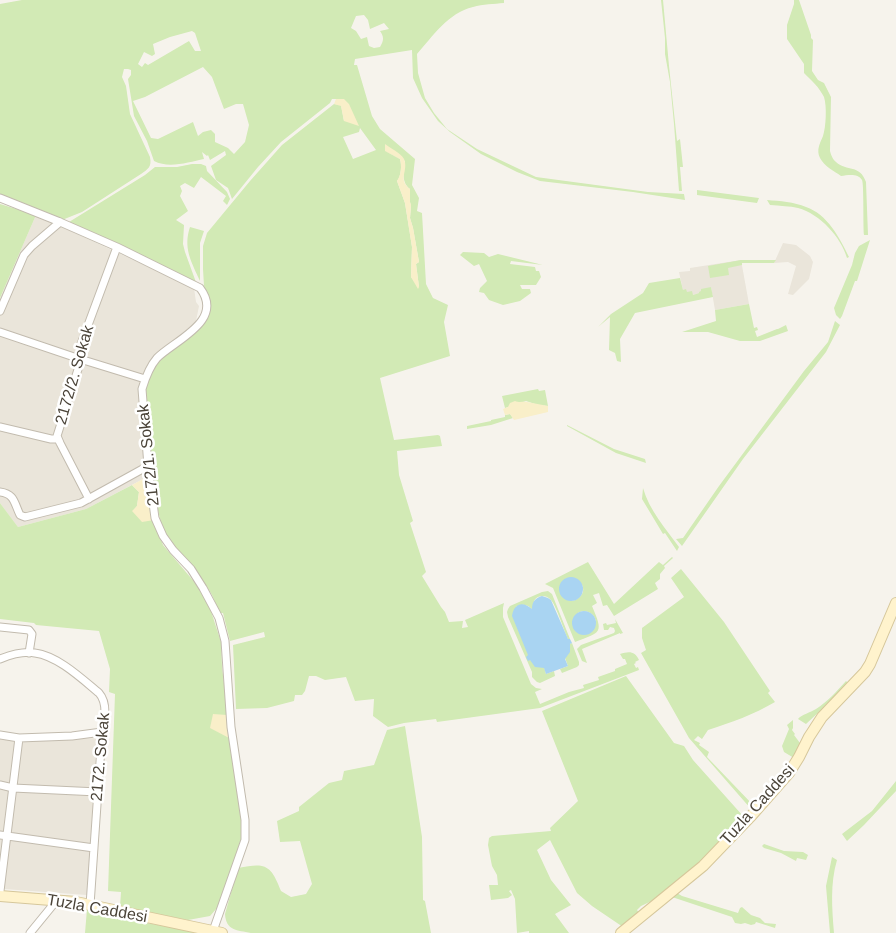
<!DOCTYPE html>
<style>
body{margin:0}
canvas{display:block;background:#f6f3ec}
</style>
<canvas width="896" height="933"></canvas>
<script>
const context = document.querySelector('canvas').getContext('2d');
context.lineJoin = 'round';
function fillPath(path, color) { context.fillStyle = color; context.fill(path, 'evenodd'); }
function trace(path, color, width, dash) { context.strokeStyle = color; context.lineWidth = width; context.lineCap = dash ? 'butt' : 'round'; context.setLineDash(dash || []); context.stroke(path); }
function label(font, color, halo, rows, align = 'center') {
  context.font = font + ' Helvetica,sans-serif'; context.lineWidth = 5; context.setLineDash([]); context.textBaseline = 'middle'; context.strokeStyle = halo; context.fillStyle = color; for (const [text, x, y, turn = 0] of rows) {
    context.save(); context.translate(x, y); context.rotate((+turn || 0) * Math.PI / 180); context.textAlign = isNaN(turn) ? turn : align; if (halo) context.strokeText(text, 0, 0); context.fillText(text, 0, 0); context.restore();
  }
}
fillPath(new Path2D(`
 M36,215L194,288L196,302L199,306L195,326L154,355L139,386L145,478L86,509L18,527L0,503V298Z
 M783,243L796,245L810,256L813,262L809,279L793,295L788,294L796,266L788,262L774,263Z
 M741,260L749,304L715,310L711,287L699,293L693,295L683,290L679,272L690,271V268Z
 M97,738L87,895L4,889L22,742L51,740Z
 M0,739L15,741L0,860Z`), '#eae5da');
fillPath(new Path2D(`
 M22,0H504V3C494,4 483,4 473,7C448,13 433,36 417,54L418,73L425,98L434,113L447,129L477,149L536,177L648,192L684,194L685,200L633,192L540,181L517,172L481,154L450,132L438,121L422,98L413,78L412,50L355,59L354,65H357L372,116L380,129L415,159L412,185L419,198L417,211L422,213L426,284L433,298L448,305L444,322L450,356L380,378L394,440L438,435L440,436L442,446L397,451L399,475L413,521L410,523L426,572L422,576L441,607L445,612L449,622L463,621L462,628L468,627L465,620L504,603L503,608V617L531,684L536,688L542,689L535,692L540,704L569,692L584,688L583,685L599,680L598,677L615,671V669L627,664L625,659H623L620,654C629,651 635,651 639,660L635,662L636,663L634,664L636,668L638,667L639,670L540,708L437,722L436,719L404,723L388,727L373,716L374,699L355,701L346,677L325,680L316,676H309L305,691L302,695H295L294,701L267,708L236,709L233,645L265,637L264,632L230,641L223,613H220L212,595L202,579L171,542L162,527L156,502L148,441L145,385L159,358L183,343L197,331L209,314L211,303L204,286L203,269V246L207,233L250,181L282,145L334,104L341,105L344,121V99H332L330,103L281,142L258,167L232,199L228,188L216,180L211,166L226,155L225,151L210,160L208,155L207,156L202,152L204,159C189,162 169,169 154,161L147,141L134,116L128,79L131,75V70L128,69H124L122,77L126,86L130,114L150,157C152,167 148,169 141,174L82,212L62,220L0,195V4ZM364,15L368,20L370,29L384,23L389,29L380,31C384,37 384,40 380,47L374,48L369,46L367,37L361,39L356,31L351,28L356,16ZM192,31L195,33L201,51H195L189,41L148,65L145,63L142,67L138,64L144,52L152,56L155,54L153,44L170,37ZM203,67L212,77L224,109L236,104H243L249,125L245,142L234,154L228,148L215,142V134L211,130L203,132L198,136L193,122L158,139L151,138L133,101L145,97ZM360,128L376,150L353,159L343,137L359,132ZM385,151L405,161C404,172 401,182 410,189V202L411,206L410,218L413,228L419,262L416,264L419,287L411,277L412,247L405,203L397,181C401,176 402,166 400,159Z
 M661,0H663L669,66L677,141L680,139L683,167H680L682,191H679L674,124L670,82L665,54V38Z
 M794,0H799L811,35V38L813,40L812,71L818,80L824,83L831,97L830,151C831,155 833,160 836,162C847,172 860,164 866,182L868,235H864C863,228 864,183 862,180C858,173 848,175 841,176C834,171 824,166 820,158C816,150 820,143 823,136C826,127 827,106 824,97C819,87 812,81 804,73V64L787,39V25L794,4Z
 M192,164H201L206,166L207,171L227,192L230,199L227,205L223,201L226,196L201,177L194,188L185,183L180,186L182,191L180,196L188,211L176,220L184,225L183,244L185,252L197,285L69,222L145,175L155,167H177Z
 M697,190L759,198L757,203L697,195Z
 M767,200C780,201 794,202 806,207C827,214 840,238 849,257L847,258C841,237 820,214 798,208C790,206 780,206 770,205Z
 M0,204L36,215L0,298Z
 M190,227L204,231L200,243V281C191,261 183,248 190,227Z
 M870,240L857,281H855L842,316L840,319L836,315L834,308L852,265L855,253L859,246Z
 M463,252L484,253L489,257L498,254L543,265L511,261L510,264L535,267L536,271H539L541,277L536,285H520L522,289H530L531,293L520,301L503,305L489,300L484,293L479,292L480,288L487,281L479,264L474,266L460,255Z
 M741,260H776L774,263H742V265L728,268L729,275L710,278L708,266Z
 M680,278L683,290L686,289L687,292L692,291L693,295L699,293V292L701,291V289L711,287L713,297L635,313L620,339L621,362L617,361L615,353L609,350L610,317L598,327L611,314L643,293L649,283Z
 M749,304L754,328L757,327L758,330L755,331L757,337L777,329H778L786,325L788,331L760,341H740L708,332H682L716,321L715,310Z
 M835,321L840,325L826,352L743,459L682,546L676,539L683,538L719,486L804,371L828,342Z
 M538,389L539,391L545,390L548,406L538,405L526,401L505,408L502,396Z
 M510,414L513,418L491,425L467,429V426L491,421V420L505,417V415Z
 M567,425L614,449L645,459L646,463L616,453L567,426Z
 M132,485L139,492L137,506L133,511L154,520L163,545L202,591L209,605L221,642L222,667L231,739L240,797L242,830L241,844L217,908L210,916L188,920L120,907L121,892L108,891L115,694L109,692L110,669L99,631L36,625L34,623L0,619V503L18,527L86,509Z
 M643,488C649,510 666,529 679,547L677,551L665,533L663,534L642,499Z
 M672,557L673,558L664,566L665,568L660,574V579L655,583L658,589L614,616L607,605L603,606L599,593L593,595L597,603L592,606C604,634 601,632 575,642L553,588L545,584L588,562L614,604L659,562L663,565ZM572,578C587,582 587,597 572,601L560,593V589L562,582ZM582,611C590,611 596,615 596,624L575,630L573,622L578,613Z
 M681,569L724,622L770,691L768,693L775,702C755,714 730,723 708,730L702,739L698,736L694,740L700,743L699,745L709,752L707,757L754,806L751,809L689,738L641,653L646,650L642,638V628L684,597L671,578Z
 M548,591L552,594L570,639H568C564,631 556,604 550,599C547,596 542,595 538,597C533,599 533,605 533,611C529,604 522,603 516,607L530,660L544,667L546,674L554,671L555,676L540,683L537,682L532,677V672L508,617L507,612L508,609L510,606L542,592Z
 M615,619L623,633L620,634V633L582,649L587,663L582,661L577,649L581,645L614,633L615,631L614,628L610,627L608,630H604L603,624L606,623L607,625L616,623Z
 M572,643L579,662V665L577,667L562,673L560,669L568,666L565,658L570,644Z
 M626,676L674,743L684,746L693,760L743,816L728,831L700,864L656,899L641,906L637,910L639,913L623,927L592,906L577,893L550,840L537,850L551,880L571,905L555,914L569,933H529V931L517,933L515,899L511,890L509,891L512,895L508,898L491,900L489,885H498L497,875L492,866L491,861L488,845L489,838L492,836L551,831L550,828L578,801L542,711Z
 M846,681L849,684L806,724L798,719C802,714 810,713 816,709C827,702 837,691 846,681Z
 M793,720V728L792,730L795,734L794,735L800,743L798,751L794,758L784,752L782,746L789,729L787,725Z
 M405,726L422,837L423,900L425,901L431,933H251C237,930 226,931 225,914L238,868C266,862 271,865 281,891L291,897L306,894L312,884L300,841L280,842L277,821L299,811V807L329,783L342,780L344,771L374,765L387,730Z
 M896,781V791L864,825L847,841L842,834L872,811Z
 M764,844L784,851L803,852L808,855L806,860L797,858L796,861L781,853L764,848L762,846Z
 M832,857L837,860C830,884 832,908 834,933H830L826,886Z
 M677,893L682,896L738,913L740,908L742,907L751,915L760,918L765,923L776,924L775,928L756,922L755,924L751,925L745,923L741,924L735,923L732,917L672,897Z
 M87,909L106,915L199,933H85Z`), '#d2eab5');
fillPath(new Path2D(`
 M336,99H344L349,104L359,126L344,121L341,106L334,104Z
 M385,144C390,148 401,153 404,159C409,171 397,179 410,189V202L411,205L410,218L413,228L419,262L416,264L419,287L418,289L411,277L412,247L405,203L397,181C401,176 402,165 400,159L385,151Z
 M515,401C520,403 523,401 527,402C534,403 541,405 548,406V412L514,420L510,414L505,415L503,409L508,407L510,403Z
 M145,478L154,520L142,522L132,511L137,506L139,492L132,485Z
 M213,714L227,715L231,739L210,728Z`), '#f9efc9');
fillPath(new Path2D(`
 M559 589a12 12 0 1 1 24 0a12 12 0 1 1-24 0Z
 M542,596L548,598L551,600L568,639H570L572,643L570,644V652L565,659L568,666L546,674L544,668L535,667L530,660L528,661L526,657L528,655L512,616C514,603 523,601 532,609C532,602 535,598 542,596Z
 M572 623a12 12 0 1 1 24 0a12 12 0 1 1-24 0Z`), '#a9d4f2');
const street = new Path2D(`
 M0,198L60,222L117,247L200,288C225,321 175,340 157,358C150,366 145,379 142,389L148,466L155,518L163,536L173,550L191,569L203,588L219,618L225,641L231,727L245,820V840L213,931
 M0,311L24,255L32,246L60,222
 M0,332L80,359L145,379
 M0,427L51,439H58
 M0,492C15,494 14,503 20,515L25,517L81,503L148,466
 M89,499L60,443L57,436L80,363L81,344L117,247
 M0,627L29,630L32,634L29,653
 M0,659C10,655 25,651 35,653C58,656 82,679 99,693C108,703 105,721 102,733L90,905
 M0,735L19,738L72,736L102,732
 M0,785L13,788L98,792
 M0,835L94,848
 M0,891L19,738
 M30,933L57,900`);
const secondary = new Path2D(`
 M0,896L76,902L222,933
 M621,933L703,866L752,815L789,773L799,757L809,737L822,717L865,672L870,664L896,603`);
trace(street, '#c2bbae', 9);
trace(secondary, '#d6c79b', 12);
trace(street, '#fff', 7);
trace(secondary, '#fff3cd', 10);
label('16px', '#4b4439', '#fff', [
 ["2172/2. Sokak",75,375,-74],
 ["2172/1. Sokak",149,455,-96],
 ["2172. Sokak",101,757,-85],
 ["Tuzla Caddesi",758,805,-48],
 ["Tuzla Caddesi",97,909,10]
]);
</script>
